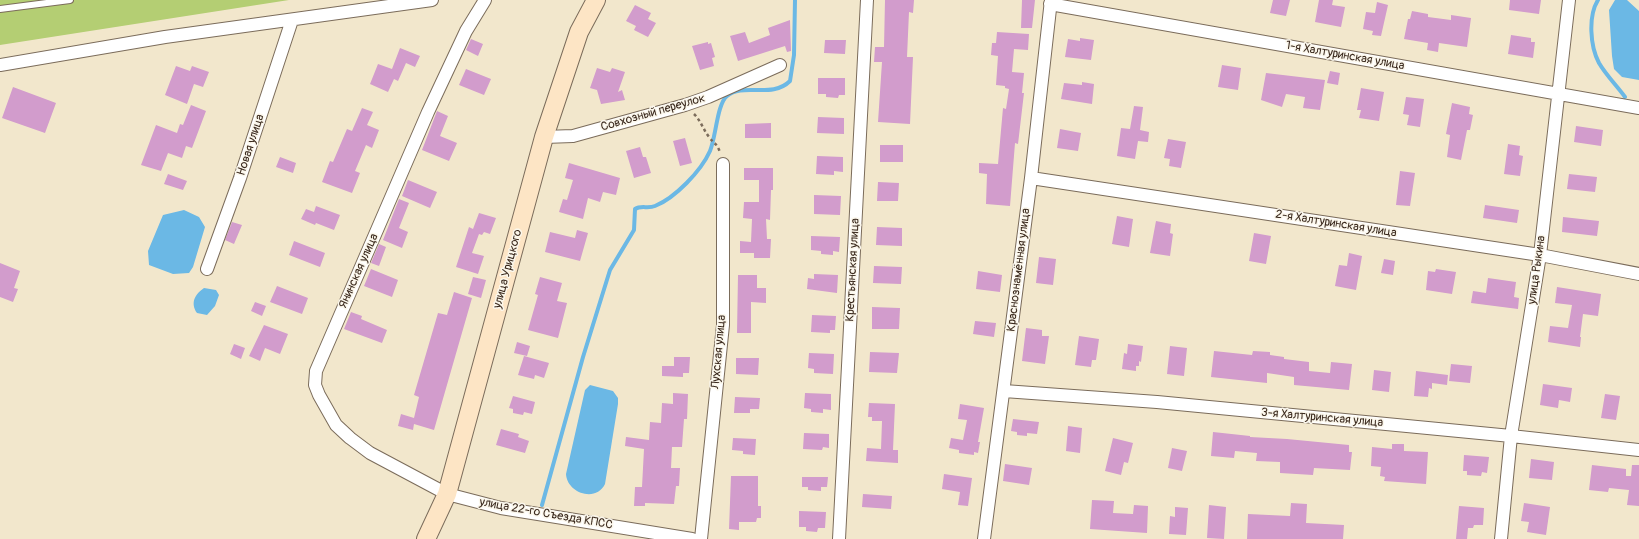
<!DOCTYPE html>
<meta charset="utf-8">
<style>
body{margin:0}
canvas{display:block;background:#f2e7cc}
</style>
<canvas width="1639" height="539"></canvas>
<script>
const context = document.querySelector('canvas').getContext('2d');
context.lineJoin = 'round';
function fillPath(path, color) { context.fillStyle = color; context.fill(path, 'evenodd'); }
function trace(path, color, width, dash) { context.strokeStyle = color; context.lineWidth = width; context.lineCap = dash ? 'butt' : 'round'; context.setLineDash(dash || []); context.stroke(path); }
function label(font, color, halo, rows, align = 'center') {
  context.font = font + ' Pangolin,sans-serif'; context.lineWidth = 3; context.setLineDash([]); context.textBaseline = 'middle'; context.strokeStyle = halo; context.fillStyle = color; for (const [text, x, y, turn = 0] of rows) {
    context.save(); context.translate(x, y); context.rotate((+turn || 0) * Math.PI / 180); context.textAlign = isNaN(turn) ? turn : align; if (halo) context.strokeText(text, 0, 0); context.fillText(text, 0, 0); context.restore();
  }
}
fillPath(new Path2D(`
 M0,0H289L0,45Z`), '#b4ce73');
fillPath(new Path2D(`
 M1615,0H1627L1639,11V80L1622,77L1614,69L1612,56L1609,10Z
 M184,210L199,217L205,227L193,267L189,273L173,274L149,265L148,251L163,215Z
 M204,288L216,290L219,295L215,306L207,315L197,313C190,303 195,294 204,288Z
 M590,385L613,391L618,398V404L605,484C596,503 567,493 566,474L585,390Z`), '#6bb8e5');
trace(new Path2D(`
 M1598,0C1588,16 1590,46 1599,63C1606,75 1617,86 1625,97
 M542,505L583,357L610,270L634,230L635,209C641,205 648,209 655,206C675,198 701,171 710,151C716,137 717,104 727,96C743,82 772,99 790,81L794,55L795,0`), '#6bb8e5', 4);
fillPath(new Path2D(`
 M885,0H914L913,13L909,12L907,57H913L910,124L878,122L882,62H874L875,47H884Z
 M1022,0H1035L1032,28H1021Z
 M1273,0H1290L1286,16L1270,13Z
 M1319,0H1333L1332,5L1345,7L1341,27L1315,22Z
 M1510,0H1541L1539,14L1509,10Z
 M1377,2L1388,5L1381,36L1372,35L1373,31L1363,29L1366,12L1375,13Z
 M635,5L651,13L648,19L656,23L648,37L634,30L636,26L626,21Z
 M1412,11L1428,14V17L1451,20V15L1471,18L1467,47L1439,43L1438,52L1427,50L1428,43L1404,39L1408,19H1410Z
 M790,20L791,51L787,52L785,46L738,61L730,36L745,32L749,43L770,35L768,28Z
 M997,32L1029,34L1028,50L1014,49L1012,72L1024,73L1022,93H1024L1018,144L1015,143L1010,206L986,204L987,174L979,173V163L998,164L1003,108L1006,109L1009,89L1005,88V86L996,85L998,56L991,55L992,43H996Z
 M1511,35L1531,38V42H1535L1533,58L1508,54Z
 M1080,38L1094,40L1091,60L1065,57L1068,39L1080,41Z
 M471,39L483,44L478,56L466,50Z
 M825,40H846L845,54L824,53Z
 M708,42V44L711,43L715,57L712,58L714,66L700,70L692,46Z
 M400,48L420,56L415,67L406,63L398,81L394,79L388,92L370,84L378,64L392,69Z
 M1222,65L1241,68L1238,90L1218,87Z
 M176,66L190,71L192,66L209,72L203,87L194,84L187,104L165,95Z
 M597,68L610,72L612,68L625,72L618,92L622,90L625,100L601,104L597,90L590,88Z
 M466,69L491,79L484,95L459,85Z
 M1330,71L1340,73L1338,85L1327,83Z
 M1266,73L1325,80L1320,110L1303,108L1305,97L1286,94L1282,107L1261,100Z
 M818,78H845V95H839L838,98L826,97V94H818Z
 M1082,82L1094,84L1092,104L1061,99L1064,83L1082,85Z
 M13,87L56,103L45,133L2,118Z
 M1361,88L1384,92L1379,121L1359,118L1361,110H1357Z
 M1406,97L1424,99L1420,127L1407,125L1409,115L1403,114Z
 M1452,103L1470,107L1469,114L1473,115L1470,130H1467L1461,160L1447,157L1450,135L1446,134Z
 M191,105L206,111L192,148L186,146L182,158L168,153L161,171L141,165L156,125L177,133L180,124L183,125Z
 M1134,106L1143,107L1140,130L1149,132L1148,142L1138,141L1135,159L1117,156L1121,128L1130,129Z
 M362,108L373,112L367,125L379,130L372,148L366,145L355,171L360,173L352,193L322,182L330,161L333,162L347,129L352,131Z
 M437,111L448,116L440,136L457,143L449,161L422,150Z
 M818,117L844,118V134L817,133Z
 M771,123V138H745V124Z
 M1576,126L1603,130L1601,146L1574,142Z
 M1060,129L1081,133L1078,151L1057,148Z
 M685,138L692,163L680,166L673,141Z
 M1168,139L1186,142L1181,168L1169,166L1170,159L1164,158Z
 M1508,144L1520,146L1519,155L1523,156L1520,176L1504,174Z
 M880,145H903V162H880Z
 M640,147L643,157H646L651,173L634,178L626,151Z
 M817,156L843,157V172L834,171V175L816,174Z
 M280,157L296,163L293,173L276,167Z
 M569,163L620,178L616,195L603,192L600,202L588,198L583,219L559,212L563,199L567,200L573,180L565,178Z
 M744,168H773V190H771L770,220L766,219L767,239H771L770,258H754V253H740V241L751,242L752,219L743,218L744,202H759V180H744Z
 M1400,171L1415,173L1410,206L1396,205Z
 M168,174L187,181L183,190L164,184Z
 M1569,174L1597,177L1595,192L1567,189Z
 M408,180L437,192L430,208L402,196Z
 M878,182L899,183L898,201H877Z
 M814,195L841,196L840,215L814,214Z
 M399,199L409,203L399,228L408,232L402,248L383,240Z
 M1485,205L1519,210L1517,223L1483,218Z
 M316,206L340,215L334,230L316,223L315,225L301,219L306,209L314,212Z
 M479,213L496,218L490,234L484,232L482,235L479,234L472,253L484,256L478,274L456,267L469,227L473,229Z
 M1117,216L1133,219L1129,247L1112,244Z
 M1563,217L1599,221L1597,236L1562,232Z
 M1156,221L1171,224L1170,233L1173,234L1170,256L1150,253Z
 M232,222L242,225L234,244L225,240Z
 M877,227L902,228V246L876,245Z
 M577,230L588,233L580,261L545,252L550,232L575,238Z
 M1254,233L1271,236L1266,264L1249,261Z
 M811,236L840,237L839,252L833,251V255L821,254V251L811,250Z
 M294,241L325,253L320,267L289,255Z
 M379,244L386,247L379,266L371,263Z
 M1349,253L1362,256L1356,290L1335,286L1339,265L1347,266Z
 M1039,257L1056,259L1053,285L1036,283Z
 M1384,259L1395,261L1393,275L1381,273Z
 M0,263L20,271L14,288L18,289L13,302L0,297Z
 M874,266L902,267L901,284L873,283Z
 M371,269L398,280L392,297L364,286Z
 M1436,269L1456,272L1452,294L1426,290L1428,271L1435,272Z
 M978,271L1002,275L1000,292L976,289Z
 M814,274L838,275L837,293L807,289L808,278L814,279Z
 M738,275H757V288H766V303L751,302V333H737Z
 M473,277L486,280L481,298L468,294Z
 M540,277L562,283L557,301L567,303L558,338L528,330L538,295L535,294Z
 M1488,278L1516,282L1514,297L1519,298L1518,309L1471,303L1473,291L1486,293Z
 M277,286L308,298L302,314L270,302Z
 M1557,287L1601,294L1598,316L1583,314L1580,337H1581L1580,347L1548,342L1550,326L1568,328L1572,305L1555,303Z
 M454,292L472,298L434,430L414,424L413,430L398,426L401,414L414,418L419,397L414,395L438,313L447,315Z
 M255,302L266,306L262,316L251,311Z
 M872,307L900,308L899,329H872Z
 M351,312L362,316L361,319L387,330L382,343L344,329Z
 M812,315L836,316L835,330H830V333L811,332Z
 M975,321L996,323L994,337L973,334Z
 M264,325L288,334L280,354L265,348L260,361L249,356Z
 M1026,328L1042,330V336H1049L1045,364L1022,361Z
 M1079,336L1099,339L1096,360H1092L1091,367L1075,365Z
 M517,342L530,346L527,356L514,353Z
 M234,344L245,348L241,359L230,354Z
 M1128,344L1143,346L1141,362L1139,361V366H1136V371L1122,369L1124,353L1127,354Z
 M1170,346L1187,348L1184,376L1167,374Z
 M1214,351L1252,355L1253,351L1270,352V355L1284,357V359L1309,362V371L1330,373L1331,362L1352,364L1349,390L1294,385V377L1267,373V383L1211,377Z
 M870,352L899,353L897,373L869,372Z
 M809,353L834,354L833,374L814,373V369L808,368Z
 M524,356L549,363L544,378L535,375L534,379L518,375Z
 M674,357H690L689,373H683V377L662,376V366H674Z
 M736,358H759L758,375L736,374Z
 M1451,364L1472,366L1470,383L1449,381Z
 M1374,370L1391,372L1389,392L1372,390Z
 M1416,371L1448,375L1447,385L1432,383V389L1429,388L1428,397L1414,396Z
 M1543,384L1572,388L1570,402L1559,400L1558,408L1540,405Z
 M673,393L688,394L687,419H684L682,447H672L671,468H680L679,486H676L674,504L645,503V506H634L635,487H642L644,449L625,446L626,437L649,440L650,422L661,423L662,403L673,404Z
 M805,393L831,394V410L823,409V413L811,412V409L804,408Z
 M1605,394L1620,396L1616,420L1601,418Z
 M513,396L535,402L532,414L524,412L523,415L513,413V409L509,408Z
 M735,397L760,398L759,409H750V413H734Z
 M869,403L895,404L893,450H898V463L866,461L867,448L881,449L882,421H872V417H868Z
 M960,404L984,408L978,442H980L978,453L974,452V455L959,453V450L949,448L951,438L963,440L967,420L958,419Z
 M1013,419L1039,422L1037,434L1027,433V436L1017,435V432L1011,431Z
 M1068,426L1082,428L1080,453L1066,451Z
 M501,429L519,434L518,437L529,441L525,453L496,445Z
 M1213,432L1250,436V437L1287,439L1349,445V452H1352L1350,470L1314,468L1313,475L1280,473V462L1256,461L1257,453L1235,451L1234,458L1211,456Z
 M804,433L829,434V448L823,447L822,450L803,449Z
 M733,438L756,439L755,455L743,454V451L732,450Z
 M1113,438L1133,443L1128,463L1124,462L1121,475L1105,471Z
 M1392,444H1404V451L1428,452L1426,484L1384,481L1385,477L1380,476L1381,467L1371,466L1372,447L1392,449Z
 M1172,448L1187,451L1182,471L1168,468Z
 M1464,455L1489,457L1487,473L1482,472L1481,476L1467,475V471H1463Z
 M1531,459L1554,462L1552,480L1529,478Z
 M1005,464L1032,468L1029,485L1003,481Z
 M1592,465L1626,469V476H1631L1632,465H1639V506L1627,505L1629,490L1609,488L1608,492L1589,490Z
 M944,474L972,478L968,506L958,505L960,492L942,489Z
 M731,476H758V506H761V518H757L756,522H739V530L729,529Z
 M802,477H828L827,487H821V491L808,490V487H802Z
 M863,494L892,496L891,509L862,507Z
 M1092,500L1114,501L1113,513L1133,514L1134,505L1148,506L1147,533L1090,529Z
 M1291,503L1307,504L1306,523L1344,525L1343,539H1247L1248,514L1290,516Z
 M1524,503L1550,507L1546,535L1527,532L1529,522L1521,521Z
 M1209,505L1226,507L1224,539L1207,538Z
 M1459,506L1484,508L1483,525H1474L1473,528H1468L1467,539H1456Z
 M1175,507L1188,508L1186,535L1169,534L1170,516L1175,517Z
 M799,511L826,512L825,528H818L817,532L806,531V527H799Z`), '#d29ccc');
const service = new Path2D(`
 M0,9L70,0`);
const minor = new Path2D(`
 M485,0L466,31L428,112L316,371L315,385L319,395L336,425L350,438L370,453L447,494L501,508L692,539
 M1050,4L1639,108
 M0,65L165,37L432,0
 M544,137L573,136L685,105L708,97L780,65
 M1031,178L1540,255L1639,274
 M207,269L240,178L292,20
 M1004,391L1157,402L1511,436L1639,450
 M701,539L723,325V164
 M839,539L867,0
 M984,539L1031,178L1051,0
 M1501,539L1511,436L1540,255L1569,0`);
const secondary = new Path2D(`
 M426,539L447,494L544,137L579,32L596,0`);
trace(service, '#7b6c5b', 8);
trace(minor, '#7b6c5b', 14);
trace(secondary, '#7b6c5b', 20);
trace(new Path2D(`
 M694,114C701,121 703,129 709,137C714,144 716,142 720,152`), '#7b6c5b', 2.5, [3, 3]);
trace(service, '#fff', 6);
trace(minor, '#fff', 12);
trace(secondary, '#fde5c5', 18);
label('12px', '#3b2a1e', '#fbf7ec', [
 ["1-я Халтуринская улица",1345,56,10],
 ["Совхозный переулок",653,113,-16],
 ["Новая улица",251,145,-72],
 ["2-я Халтуринская улица",1336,224,9],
 ["улица Урицкого",508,269,-75],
 ["Крестьянская улица",853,270,-87],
 ["Краснознамённая улица",1019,270,-83],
 ["улица Рыкина",1537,270,-82],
 ["Янинская улица",359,271,-66],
 ["Лухская улица",719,352,-85],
 ["3-я Халтуринская улица",1322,418,5],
 ["улица 22-го Съезда КПСС",546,514,10]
]);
</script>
